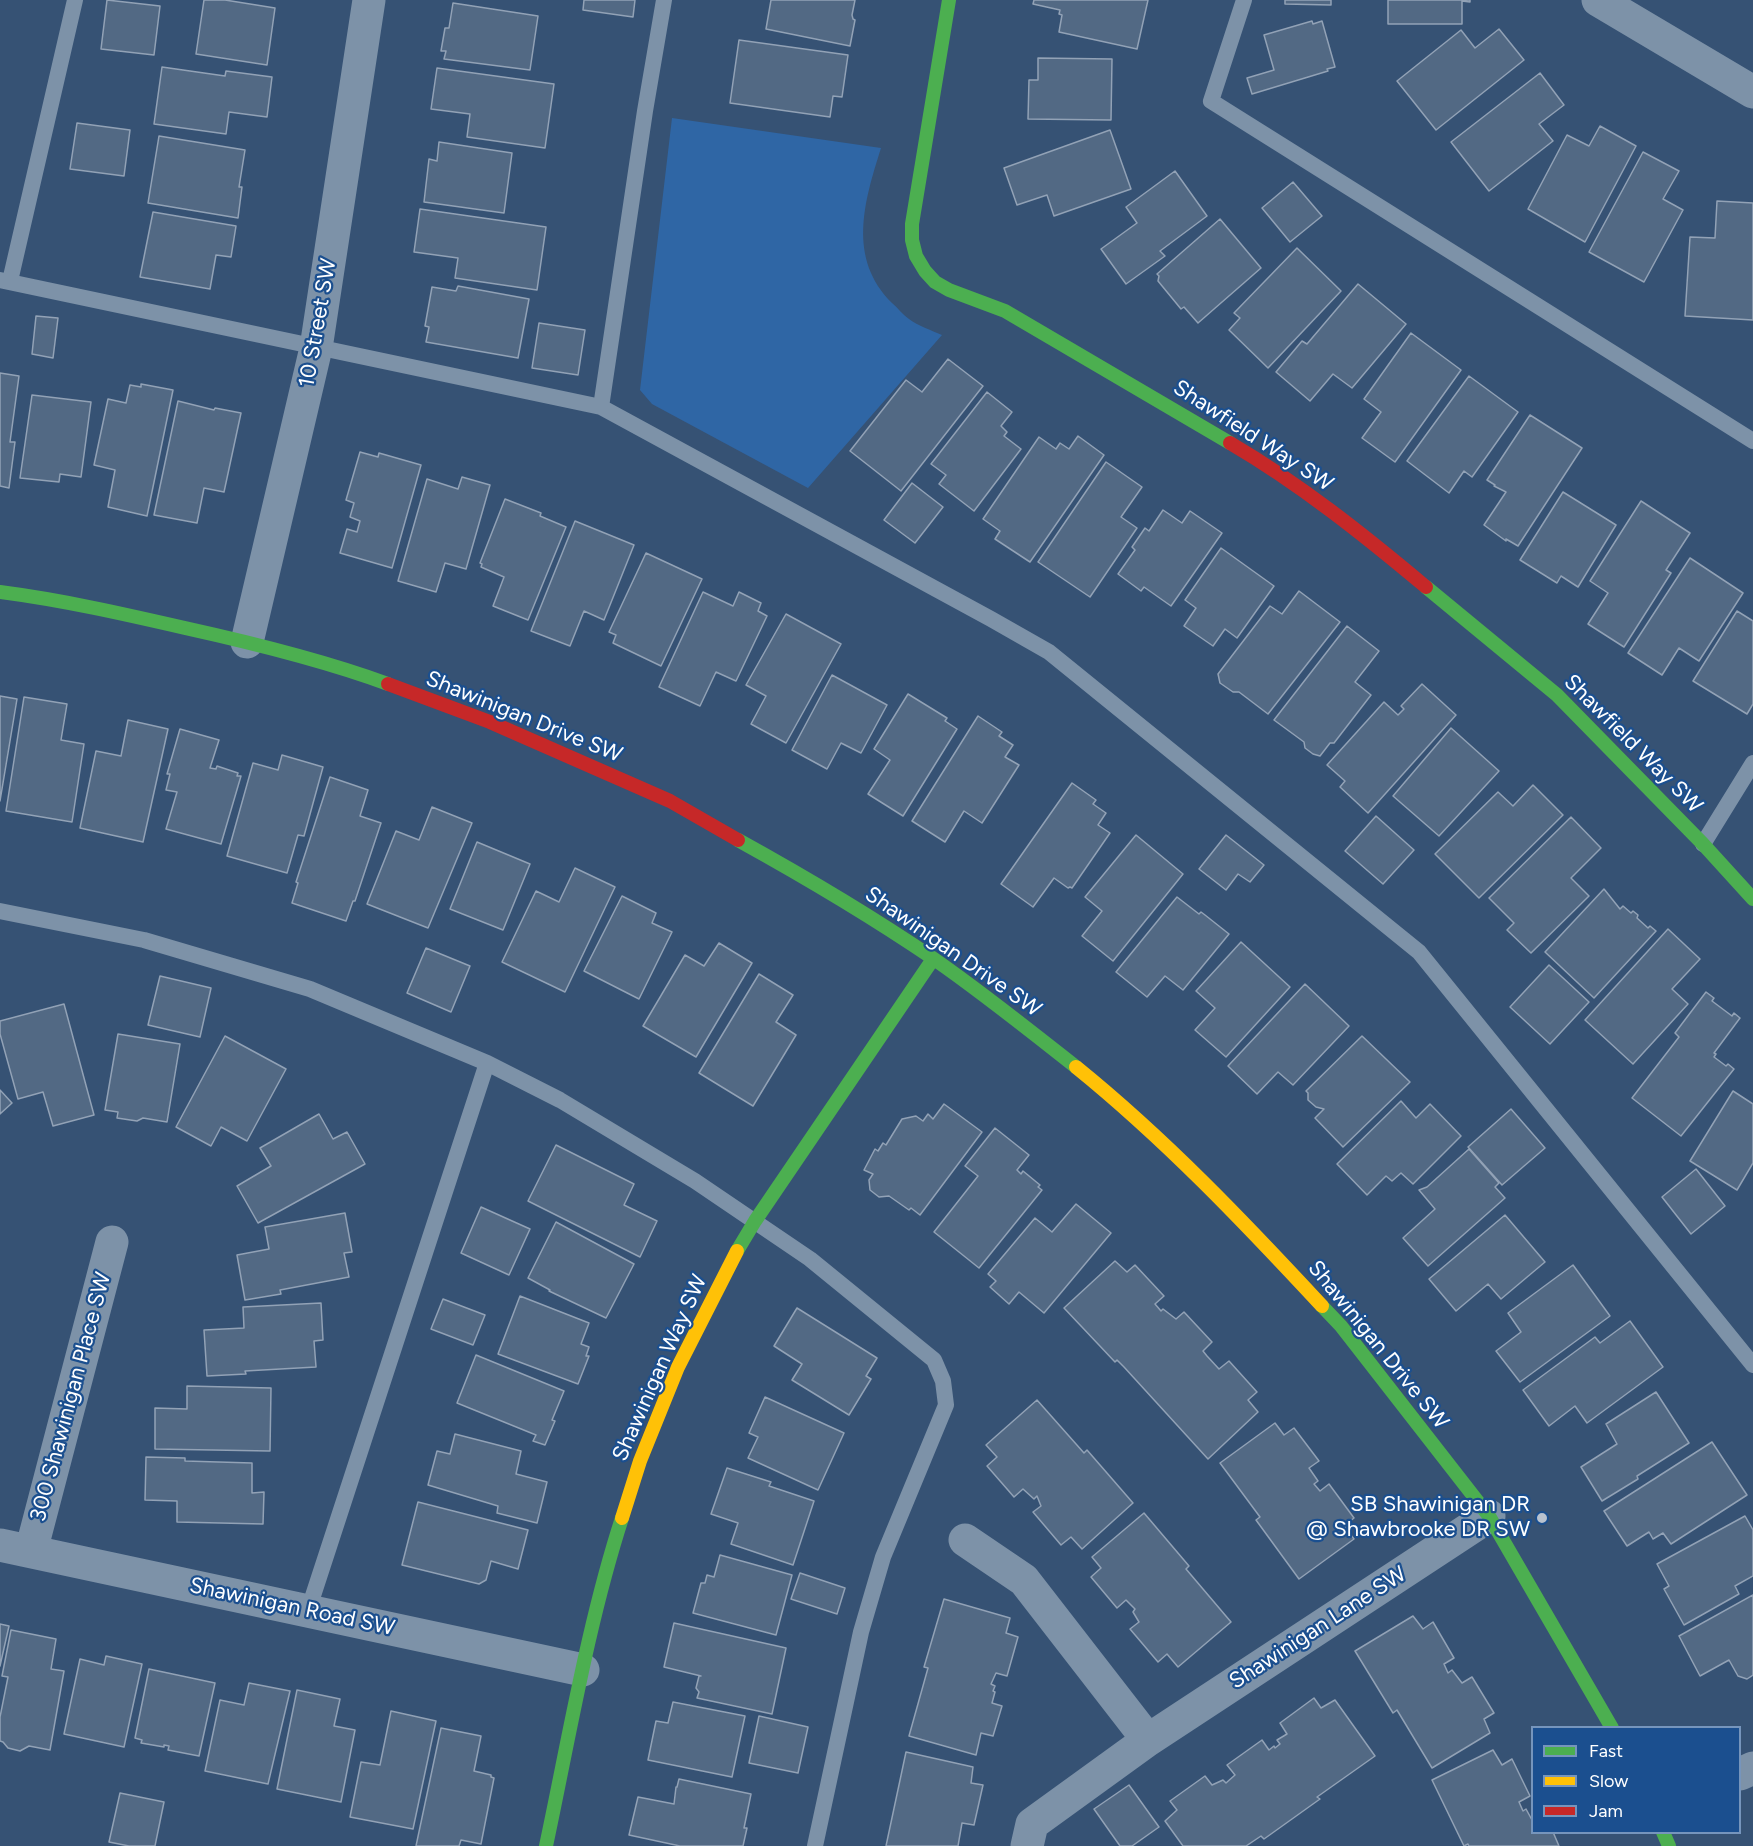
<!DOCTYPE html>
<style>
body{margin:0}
#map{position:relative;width:1753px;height:1846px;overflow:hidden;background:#365274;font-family:Figtree,sans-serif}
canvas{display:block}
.legend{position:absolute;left:1531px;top:1726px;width:210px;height:108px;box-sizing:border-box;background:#1b4f8f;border:2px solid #7695bc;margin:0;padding:8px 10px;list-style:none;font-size:18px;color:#fff}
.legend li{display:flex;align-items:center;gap:12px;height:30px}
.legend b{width:30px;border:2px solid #7695bc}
</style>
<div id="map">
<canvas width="1753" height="1846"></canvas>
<ul class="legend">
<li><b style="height:8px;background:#4caf50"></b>Fast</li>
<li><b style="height:8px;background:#ffc107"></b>Slow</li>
<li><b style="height:8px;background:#c62828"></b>Jam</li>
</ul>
</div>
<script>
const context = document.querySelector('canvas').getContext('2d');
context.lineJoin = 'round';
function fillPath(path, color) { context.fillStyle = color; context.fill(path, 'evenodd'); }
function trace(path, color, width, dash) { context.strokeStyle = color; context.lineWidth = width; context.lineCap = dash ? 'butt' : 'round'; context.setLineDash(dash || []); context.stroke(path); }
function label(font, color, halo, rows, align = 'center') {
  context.font = font + ' Figtree,sans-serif'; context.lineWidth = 4.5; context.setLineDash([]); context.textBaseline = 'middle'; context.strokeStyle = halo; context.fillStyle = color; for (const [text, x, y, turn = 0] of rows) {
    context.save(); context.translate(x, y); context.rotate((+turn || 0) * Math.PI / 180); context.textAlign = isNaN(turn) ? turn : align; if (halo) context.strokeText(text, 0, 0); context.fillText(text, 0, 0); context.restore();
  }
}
fillPath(new Path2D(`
 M672,118L881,148C864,202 847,258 892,303C898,308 903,315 909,319C918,326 931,330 942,335L808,488L652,404L640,390Z`), '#2f66a5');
const building = new Path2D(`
 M107,0L160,6L154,55L101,49Z
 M204,0H225L275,8L267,65L196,54Z
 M584,0H635L633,17L583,10Z
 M771,0H855L852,15L853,19L855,20L850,46L766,29Z
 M1034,0H1148L1137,49L1059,32L1062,15L1059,14L1060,10L1033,4Z
 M1285,0H1331V5L1285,4Z
 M1388,0H1470V2L1462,1V24H1388Z
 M453,3L538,16L530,70L444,59L446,51H441L445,28H449Z
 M1312,21L1313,24L1322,21L1335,67L1327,69L1328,71L1252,94L1247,78L1274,70L1264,35Z
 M1499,29L1524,60L1436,130L1397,81L1461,30L1475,48Z
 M739,40L848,55L842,97L833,96L830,117L730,103Z
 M1038,58L1112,59L1111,120L1028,119L1029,80H1038Z
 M162,67L225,76L226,71L272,77L267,117L229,112L226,134L154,124Z
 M437,68L554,84L545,148L467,137L470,114L431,109Z
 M1540,73L1564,105L1539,124L1553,141L1489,191L1451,142Z
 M77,123L130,130L124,176L70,169Z
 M1600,126L1636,146L1585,242L1528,209L1567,135L1589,146Z
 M1110,130L1131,189L1054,216L1047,195L1017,205L1004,168Z
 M159,136L245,150L239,187H242L238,218L148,203Z
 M439,142L512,153L504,213L424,202L429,159L437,161Z
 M1643,152L1679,171L1663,199L1683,210L1644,282L1589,252Z
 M1175,171L1207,216L1160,251L1165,256L1126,284L1101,249L1137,223L1126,207Z
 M1293,182L1322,216L1290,242L1262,208Z
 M1717,201L1753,203V320L1685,316L1690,237L1715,238Z
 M420,209L546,227L537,290L455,278L458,258L414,252Z
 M153,212L236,226L231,257L216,255L210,289L140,277Z
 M1220,219L1261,268L1198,323L1184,307L1181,309L1158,281L1159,276L1157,274Z
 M1297,248L1341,291L1268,368L1229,330L1240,318L1234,313Z
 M1358,284L1406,324L1352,388L1333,374L1310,401L1276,372L1302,341L1307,344Z
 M458,286L529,299L518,358L426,342L429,327L425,326L432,287L456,291Z
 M36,316L58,318L53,358L32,354Z
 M539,323L585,330L578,375L532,368Z
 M1411,333L1461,370L1395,462L1362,438L1381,412L1364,399Z
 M948,359L983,386L901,491L850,451L906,380L922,392Z
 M0,373L19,376L10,442H15L9,488L0,486Z
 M1469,376L1518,412L1472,477L1464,471L1449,493L1407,461Z
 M141,384L173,390L147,516L108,507L115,470L94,465L108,399L126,403L130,385L141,387Z
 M987,392L1012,412L1001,426L1007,432L1004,436L1021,449L974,511L939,484L946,475L931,464Z
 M32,395L91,402L81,477L60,474L59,482L20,478Z
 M178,401L214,410L215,408L241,413L224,492L204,488L197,523L154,515Z
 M1530,415L1582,448L1518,546L1506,539V541L1484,525L1506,492L1494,486L1495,485L1487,480Z
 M1078,436L1104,455L1030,562L995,539L1000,531L983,519L1039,437L1056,449L1060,443L1069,449Z
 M360,452L378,457L379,453L421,465L392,568L340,553L347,529L357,532L360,521L350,517L354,503L346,500Z
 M1106,462L1142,487L1121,517L1137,528L1090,597L1038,562Z
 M462,477L490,485L466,569L445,563L436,592L398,581L427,479L458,489Z
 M912,483L943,507L915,543L884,520Z
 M1563,492L1616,525L1578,587L1561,576L1557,583L1520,560Z
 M505,499L541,513L540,516L566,527L528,620L493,606L504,577L481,567L482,564L480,563Z
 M1641,501L1690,533L1666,570L1671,573L1624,647L1588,624L1608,593L1590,581Z
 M1163,510L1182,523L1190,511L1222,533L1171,606L1144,587L1141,591L1118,574L1135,550L1132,547L1145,528L1149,531Z
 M575,521L634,545L604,620L584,611L570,646L531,631Z
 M1221,548L1274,586L1237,638L1225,629L1213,646L1184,626L1196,608L1185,600Z
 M646,553L702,579L661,666L613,643L616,635L609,632Z
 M1690,558L1743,593L1699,661L1679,648L1662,675L1628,653Z
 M1299,591L1340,622L1268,714L1239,692H1233L1220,683L1218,674L1270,606L1282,614Z
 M703,592L733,606L739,592L761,603L758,611L767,616L736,681L716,672L700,706L659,687Z
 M1737,611L1753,621V704L1747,714L1693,681Z
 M786,614L841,644L786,743L751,724L766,696L746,685Z
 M1347,626L1379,651L1355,682L1371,695L1334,743H1330L1320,756L1313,754L1305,748L1304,742L1274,720Z
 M832,675L887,705L861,753L841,743L827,769L792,750Z
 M1422,684L1456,715L1368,813L1340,787L1345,781L1327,765L1384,702L1398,715L1404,709L1401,706Z
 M908,694L947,718L945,721L957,729L903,816L868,794L890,760L874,749Z
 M0,696L17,699L0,801Z
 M24,697L67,704L61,740L84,744L72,822L6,811Z
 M978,716L1002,732L999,736L1013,745L1005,757L1019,765L982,823L964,811L945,842L912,821Z
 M128,720L168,729L143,842L80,828L96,751L121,756Z
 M1451,728L1499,771L1439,836L1393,796Z
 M180,729L219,740L210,768L216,769L217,766L238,773L237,776H241L221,844L166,829L177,792L166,790L170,774H167Z
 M282,755L323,767L304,836L298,835L287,873L227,856L253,763L278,770Z
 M330,777L368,790L360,816L381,823L355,901H353L346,921L292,903L298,883L296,882Z
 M1072,783L1096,800L1093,804L1106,813L1098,825L1110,833L1072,888L1070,887L1068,888L1054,878L1033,907L1001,884Z
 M1533,785L1563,815L1479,898L1435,854L1498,792L1513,806Z
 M432,807L472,823L428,928L367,904L396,831L419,840Z
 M1376,816L1414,850L1383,884L1345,851Z
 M1571,817L1601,848L1571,878L1589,896L1531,953L1507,930L1514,923L1489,898Z
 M1136,835L1183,874L1113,961L1082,936L1102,911L1085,897Z
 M1226,835L1264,865L1250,882L1238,874L1226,890L1199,869Z
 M477,842L530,864L503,930L450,909Z
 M575,868L615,887L565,992L502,962L536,891L559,902Z
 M1604,889L1620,909L1623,906L1631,913L1633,911L1638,915L1637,918L1648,928L1650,926L1656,931L1594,998L1545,952Z
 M622,896L656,913L652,923L672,932L639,999L584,971Z
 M1177,897L1199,914L1201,912L1205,915L1229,934L1183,990L1165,976L1147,997L1116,972Z
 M1668,929L1700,959L1672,989L1688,1004L1633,1064L1585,1020Z
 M1241,942L1290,987L1226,1057L1195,1030L1215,1008L1196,991Z
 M719,943L752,963L696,1057L643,1026L685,955L704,966Z
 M426,948L470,966L451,1012L407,993Z
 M1549,965L1589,1002L1550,1044L1510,1007Z
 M759,974L793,995L776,1022L796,1035L753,1106L699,1073Z
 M160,976L211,988L200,1037L148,1025Z
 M1305,984L1349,1026L1293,1085L1278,1072L1257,1094L1228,1066Z
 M1706,992L1714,998L1712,1001L1732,1016L1734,1013L1740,1018L1714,1053L1716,1054L1714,1057L1726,1066L1728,1064L1734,1069L1681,1136L1632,1098L1679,1037L1675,1033Z
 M64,1004L94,1115L53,1126L43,1092L18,1099L0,1034V1021Z
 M118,1034L180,1044L167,1122L143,1118L137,1121L117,1118L118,1112L105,1110Z
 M225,1036L286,1069L247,1141L221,1127L211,1146L176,1127Z
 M1362,1036L1410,1082L1343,1147L1315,1118L1324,1109L1316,1107L1308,1100V1093L1306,1091Z
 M0,1090L12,1103L0,1114Z
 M1733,1091L1753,1104V1163L1737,1190L1690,1161Z
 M1401,1101L1416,1118L1430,1104L1461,1136L1413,1184L1401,1173L1392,1181L1386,1176L1367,1195L1337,1164Z
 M944,1104L982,1132L920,1215L911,1208L909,1210L889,1196L879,1197L870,1190L869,1180L873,1174L864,1170L875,1149L878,1151L883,1143L886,1145L902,1119L916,1116L923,1121L928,1114L933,1119Z
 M1511,1109L1545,1148L1502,1185L1468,1147Z
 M319,1114L333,1139L347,1132L365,1164L258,1223L237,1186L271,1166L260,1148Z
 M995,1128L1029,1155L1017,1170L1021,1174L1023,1171L1040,1185L1038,1187L1042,1190L979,1268L934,1232L978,1176L965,1166Z
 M556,1145L634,1184L624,1205L657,1221L640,1257L528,1201Z
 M1469,1149L1499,1183L1495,1187L1505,1198L1428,1266L1403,1238L1435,1209L1419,1190L1427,1187Z
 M1696,1169L1725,1206L1691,1234L1662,1197Z
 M1076,1204L1111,1233L1044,1313L1019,1292L1009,1304L990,1287L996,1281L988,1274L1035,1218L1052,1232Z
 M481,1207L530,1229L509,1275L461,1253Z
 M345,1213L352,1252L344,1253L349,1277L280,1290L281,1294L245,1300L237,1255L269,1249L265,1227Z
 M1505,1215L1545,1262L1501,1299L1488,1284L1456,1311L1429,1279Z
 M556,1222L634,1264L606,1318L549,1291L550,1290L528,1278Z
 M1115,1261L1127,1272L1135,1265L1164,1296L1155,1304L1161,1311L1163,1309L1176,1319L1184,1312L1212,1342L1203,1351L1207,1356L1219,1369L1229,1361L1257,1392L1248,1400L1258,1412L1208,1459L1124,1367L1117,1360L1115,1362L1064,1308Z
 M1573,1265L1610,1316L1520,1382L1496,1351L1521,1332L1508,1313Z
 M520,1296L589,1323L581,1344L589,1347L586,1356H589L578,1384L498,1354Z
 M443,1299L485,1315L473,1345L431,1329Z
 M321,1303L323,1340L314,1341L316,1367L245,1371L246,1374L207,1376L204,1330L244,1328L243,1307Z
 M797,1308L877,1358L866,1376L871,1379L849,1415L792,1380L802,1364L774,1346Z
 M1630,1321L1663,1367L1587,1423L1575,1406L1549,1426L1523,1390L1595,1337L1600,1343Z
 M476,1355L564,1391L552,1420L555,1421L545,1445L533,1441L536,1435L457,1403Z
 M187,1386L271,1388L270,1451L155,1449V1408L187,1409Z
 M1656,1392L1689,1443L1637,1476L1638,1479L1602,1501L1581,1467L1617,1444L1606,1424Z
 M765,1397L844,1433L818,1490L748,1458L758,1437L749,1433Z
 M1037,1400L1084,1453L1087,1450L1133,1503L1082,1549L1071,1537L1061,1545L1033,1512L1041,1506L1037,1496L1034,1499L1023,1489L1014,1497L987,1466L997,1457L986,1445Z
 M1275,1423L1284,1435L1294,1428L1319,1461L1309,1468L1318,1481L1314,1484L1320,1491L1329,1484L1354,1518L1344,1526L1354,1539L1299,1579L1256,1520L1260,1517L1220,1463Z
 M455,1434L521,1451L516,1474L547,1482L537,1523L497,1513L498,1506L428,1485L437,1451L450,1454Z
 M1712,1442L1747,1495L1671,1544L1663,1533L1653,1539L1649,1532L1627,1546L1604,1511Z
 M146,1457L185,1458V1461L252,1463V1493L264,1492L263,1524L177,1522V1501L145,1500Z
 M727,1468L771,1482L769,1486L814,1501L793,1565L731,1544L738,1523L711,1514Z
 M418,1502L528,1530L518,1569L491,1561L486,1580L479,1584L402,1565Z
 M1144,1513L1189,1566L1186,1569L1231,1622L1178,1667L1167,1654L1158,1662L1130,1629L1139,1622L1133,1612L1135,1609L1126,1600L1117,1608L1091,1577L1101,1568L1092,1557Z
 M1745,1516L1753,1530V1576L1735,1586L1739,1594L1684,1625L1664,1589L1669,1586L1657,1564Z
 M720,1555L792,1575L776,1635L693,1613L701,1583H705L707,1575L714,1577Z
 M800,1573L845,1588L837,1614L791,1599Z
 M1753,1595V1675L1747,1679L1738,1676L1729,1660L1700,1676L1679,1636Z
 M944,1599L1010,1618L1006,1633L1018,1637L1007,1676L996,1673L991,1684L995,1686L993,1691L995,1692L992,1703L1002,1706L993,1736L981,1733L976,1755L909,1736L928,1668L924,1667Z
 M1413,1616L1423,1629L1433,1622L1454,1658L1444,1664L1448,1673L1452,1670L1462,1683L1472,1677L1494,1713L1484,1719L1490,1733L1432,1768L1397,1710L1393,1713L1355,1651Z
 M674,1623L786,1648L772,1714L697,1698L699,1692L696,1688L699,1676H701L664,1667Z
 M0,1624L9,1626L0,1666Z
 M11,1630L56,1639L51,1669L64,1671L50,1750L29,1746L20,1751L8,1748L3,1742L0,1741V1717L8,1677L2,1676Z
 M106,1656L142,1664L124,1747L64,1734L80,1659L104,1665Z
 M149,1669L215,1683L199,1756L168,1750L169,1746L164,1745V1747L141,1743L142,1740L135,1738Z
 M249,1683L290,1691L268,1784L205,1771L220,1700L244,1705Z
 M297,1690L340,1699L334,1726L355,1730L341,1802L277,1789Z
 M1314,1698L1321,1708L1335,1700L1375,1756L1317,1797L1320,1799L1264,1839L1261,1836L1246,1846H1183L1165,1821L1177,1810L1170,1801L1205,1776L1212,1785L1223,1780L1226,1783L1235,1775L1227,1765L1262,1740L1269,1750L1274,1746L1275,1748L1280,1744L1277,1740L1287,1734L1280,1723Z
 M673,1702L745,1716L732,1777L648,1760L656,1721L668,1723Z
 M391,1711L436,1721L413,1829L350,1817L361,1762L380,1765Z
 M759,1716L808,1727L798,1773L749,1763Z
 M441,1728L481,1736L474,1771L491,1775V1777L494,1778L481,1844L461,1840L459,1846H416Z
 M1493,1750L1502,1765L1512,1759L1530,1796L1519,1802L1523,1811L1526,1809L1532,1820V1832H1553L1559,1846H1469L1468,1844L1464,1846L1432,1780Z
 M906,1752L973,1767L971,1783L983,1785L974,1825L962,1823L958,1846H886Z
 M679,1779L751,1794L744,1828H747L743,1846H680L629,1835L638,1797L674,1804L676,1787H677Z
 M1129,1785L1159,1827L1132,1846H1120L1094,1809Z
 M120,1793L164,1802L155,1846H129L109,1842Z`);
fillPath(building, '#526984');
trace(building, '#92a2b6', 1.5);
trace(new Path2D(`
 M1244,0L1211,101L1753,441
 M0,280L601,407L991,619L1049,652L1419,952L1753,1365
 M10,281L75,0
 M601,407L645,111L664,0
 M1703,844L1753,763
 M0,911L144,940L310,989L487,1063L560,1100L695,1181L810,1259L934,1360L943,1381L946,1405L883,1557L861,1632L815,1846
 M308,1611L487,1063`), '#7d92a8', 16);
trace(new Path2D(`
 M1598,0L1753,92
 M247,642L316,348L369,0
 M965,1540L1024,1580L1148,1740L1489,1516
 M0,1545L583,1670
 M31,1551L112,1242
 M1740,1774L1753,1768
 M1027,1846L1032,1824L1148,1740`), '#7d92a8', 33);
trace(new Path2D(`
 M949,0L912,224V240L916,256L925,271L935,282L949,290L1005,311L1230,443
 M1426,587L1557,695L1703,844L1753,899
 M0,592C62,600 124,614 185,628C253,643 323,660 388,684
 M738,840C805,877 871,916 934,959C983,993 1029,1030 1076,1067
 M737,1251L755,1221L933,959
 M1322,1306L1341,1326L1489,1516L1612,1728
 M1663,1832L1669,1846
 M546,1846C569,1738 588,1623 622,1518`), '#4caf50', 14);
trace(new Path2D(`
 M1076,1067C1165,1139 1244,1222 1322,1306
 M622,1518L640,1461L678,1367L737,1251`), '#ffc107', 14);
trace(new Path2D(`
 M1230,443C1300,484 1364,535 1426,587
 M388,684L490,722L670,801L738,840`), '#c62828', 14);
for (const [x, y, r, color] of [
 [1542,1518,6,"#b9c2ce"]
]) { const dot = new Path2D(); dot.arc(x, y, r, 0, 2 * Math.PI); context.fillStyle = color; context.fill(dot); trace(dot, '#1b4f8f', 2); }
label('22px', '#fff', '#1b4f8f', [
 ["10 Street SW",318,323,-80],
 ["Shawfield Way SW",1253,436,33],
 ["Shawinigan Drive SW",524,717,22],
 ["Shawfield Way SW",1633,744,45],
 ["Shawinigan Drive SW",953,952,35],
 ["Shawinigan Drive SW",1378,1345,51],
 ["Shawinigan Way SW",660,1368,-66],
 ["300 Shawinigan Place SW",71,1397,-75],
 ["Shawinigan Road SW",292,1607,12],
 ["Shawinigan Lane SW",1318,1628,-33]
]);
label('22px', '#fff', '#1b4f8f', [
 ["SB Shawinigan DR",1530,1505],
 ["@ Shawbrooke DR SW",1530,1530]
], 'right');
</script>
